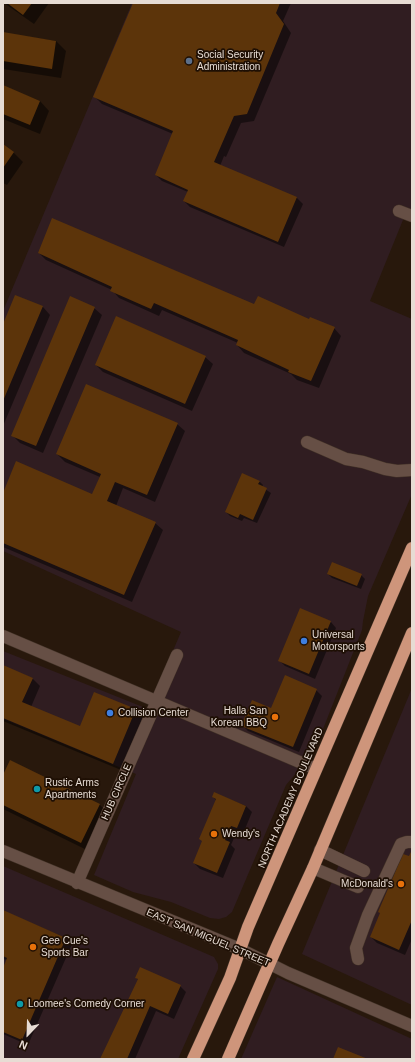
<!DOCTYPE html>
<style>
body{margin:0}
#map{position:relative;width:415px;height:1062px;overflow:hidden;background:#28180c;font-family:Arial,sans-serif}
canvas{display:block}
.frame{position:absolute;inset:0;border:4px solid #e7dcd4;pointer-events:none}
.north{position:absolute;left:8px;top:1014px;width:40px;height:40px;-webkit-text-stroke:3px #1e0f04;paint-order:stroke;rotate:203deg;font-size:11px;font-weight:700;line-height:16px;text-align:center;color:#e7dcd4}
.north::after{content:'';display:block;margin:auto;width:14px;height:18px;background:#e7dcd4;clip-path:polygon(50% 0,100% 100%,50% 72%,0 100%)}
</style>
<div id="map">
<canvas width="415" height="1062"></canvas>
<div class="frame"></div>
<div class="north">N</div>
</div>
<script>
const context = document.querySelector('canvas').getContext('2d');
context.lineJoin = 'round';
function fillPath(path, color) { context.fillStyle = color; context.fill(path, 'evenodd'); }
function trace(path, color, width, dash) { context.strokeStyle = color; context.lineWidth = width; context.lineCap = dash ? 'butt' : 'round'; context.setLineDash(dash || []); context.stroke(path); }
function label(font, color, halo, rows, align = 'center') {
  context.font = font + ' Arial,sans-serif'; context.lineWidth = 3.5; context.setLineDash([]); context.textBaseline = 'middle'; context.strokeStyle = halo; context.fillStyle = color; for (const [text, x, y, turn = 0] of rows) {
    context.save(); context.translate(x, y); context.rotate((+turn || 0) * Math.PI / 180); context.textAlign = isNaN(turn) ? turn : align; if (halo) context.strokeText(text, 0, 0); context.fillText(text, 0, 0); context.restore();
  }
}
fillPath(new Path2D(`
 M132,3H412V218L405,215L370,301L412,319V494L368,596L363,621L362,630L314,752L286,785L232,912L226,917L219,919L210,918L171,902L133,892L94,875L136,774L3,719V651L148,709L181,632L3,551V311Z
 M412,688V1005L302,954Z
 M3,866L214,957L218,964V969L178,1059H3Z
 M277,977L412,1039V1059H241Z`), '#301d21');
fillPath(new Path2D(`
 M4,3H49L34,24Z
 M134,3H291L283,21L291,33L254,121L241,123L226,157L224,156L220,166L297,198L303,204L284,247L190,207L184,201L188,192L162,181L156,175L173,134L102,104L95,97Z
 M3,33L56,41L66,51L61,78L3,69Z
 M3,86L40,101L49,111L40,134L3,119Z
 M3,145L14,153L23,162L7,185L3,183Z
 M39,253L255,306L310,321L334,328L341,336L319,388L297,380L291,374L244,353L237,345L238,343L162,310L159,316L119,298L112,290L46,260Z
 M16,296L43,307L50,315L3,426V326Z
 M94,308L102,315L43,453L20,443L12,435Z
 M205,357L213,364L192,411L103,372L96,365Z
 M177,424L185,431L155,502L123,488L116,506L155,523L163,530L132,602L3,547V495H93L100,477L65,462L57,454Z
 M259,481L263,485L262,487L271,493L257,523L244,518L242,521L230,516L226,512Z
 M328,574L361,575L365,579L361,589L332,578Z
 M331,622L336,628L315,679L285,666L279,660Z
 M3,666L32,678L40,686L31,707L80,728L95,693L136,710L143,717L121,770L3,721Z
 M316,690L322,696L299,752L248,731L243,726L272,710Z
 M11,761L100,805L109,814L91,852L3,809V777Z
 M214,793L246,806L252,812L243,834L237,831L231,845L235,849L223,878L200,869L194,863L203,842L216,800L213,797Z
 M412,853V939L405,955L377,943L371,937Z
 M3,911L66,938L72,944L28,1045L3,1034V971L7,960L3,959Z
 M136,978L180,986L186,992L174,1019L156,1011L135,1059H101L139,980Z`), '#0007');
fillPath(new Path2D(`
 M7,3H32L23,15Z
 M133,3H280L276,13L284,24L247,114L234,116L214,162L297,197L278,242L183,201L188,190L155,175L173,131L93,97Z
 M3,32L56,41L52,69L3,61Z
 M3,85L40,101L30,125L3,114Z
 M3,144L14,152L3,168Z
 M52,218L254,304L258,296L309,319L310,317L335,327L311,381L288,372L289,370L236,345L238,340L154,303L151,309L110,291L112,287L38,253Z
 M15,295L43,306L3,401V324Z
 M70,296L95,307L36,446L11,436Z
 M116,316L206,356L185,404L95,365Z
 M86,384L178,423L147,495L115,482L107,501L156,522L124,595L3,543V493L16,461L92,494L101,474L56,454Z
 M242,473L260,481L258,484L267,488L253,520L240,514L238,518L225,512Z
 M332,562L362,574L357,586L327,574Z
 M300,608L331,621L309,674L278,661Z
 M3,665L33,678L22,702L80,726L94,692L136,709L113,764L3,718Z
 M285,675L317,689L293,747L241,726L252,700L271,708Z
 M10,760L100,804L81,843L3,805V775Z
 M214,792L246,806L237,828L231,826L225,840L230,842L217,873L193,863L202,841L199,839L216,799L212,797Z
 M411,852H412V920L399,950L370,937L380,913L378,912L403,854L409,856Z
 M3,910L66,938L22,1040L3,1032V968L7,958L3,956Z
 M140,967L181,985L168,1014L150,1006L127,1059H100L138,979L135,978Z
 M338,1047L368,1059H333Z`), '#5c340a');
const minor = new Path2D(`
 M399,211L412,216
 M307,442L346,459L363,462L385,469L397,471L412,470
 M3,636L316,769
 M320,850L364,871
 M3,851L240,949L288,973L412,1026
 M313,868L358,887
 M77,883L177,655
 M358,959L356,948L368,915L401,844L407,842H412`);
const highway = new Path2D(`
 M193,1059L230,978L248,927L412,548
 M228,1059L278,944L313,868L412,633`);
trace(minor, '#433328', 13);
trace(highway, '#433328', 13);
trace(minor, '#664f45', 12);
trace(highway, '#ce957b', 12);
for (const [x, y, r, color] of [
 [189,61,4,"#5c6f8a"],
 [304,641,4,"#3f7fe0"],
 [110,713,4,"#3f7fe0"],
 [275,717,4,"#e8710a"],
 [37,789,4,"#0f9aa8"],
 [214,834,4,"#e8710a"],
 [401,884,4,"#e8710a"],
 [33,947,4,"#e8710a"],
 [20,1004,4,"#0f9aa8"]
]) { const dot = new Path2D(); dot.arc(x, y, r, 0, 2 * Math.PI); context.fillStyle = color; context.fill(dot); trace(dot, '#1e0f04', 1.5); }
label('10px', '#e7dcd4', '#1e0f04', [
 ["Social Security",197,55],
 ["Administration",197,67],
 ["Universal",312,635],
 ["Motorsports",312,647],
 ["Halla San",267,711,"right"],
 ["Korean BBQ",267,723,"right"],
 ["Collision Center",118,713],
 ["Rustic Arms",45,783],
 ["Apartments",45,795],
 ["Wendy's",222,834],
 ["McDonald's",393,884,"right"],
 ["Gee Cue's",41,941],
 ["Sports Bar",41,953],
 ["Loomee's Comedy Corner",28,1004]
], 'left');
label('10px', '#e7dcd4', '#1e0f04', [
 ["HUB CIRCLE",117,792,-66],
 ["NORTH ACADEMY BOULEVARD",291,798,-67],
 ["EAST SAN MIGUEL STREET",208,938,23]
]);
</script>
